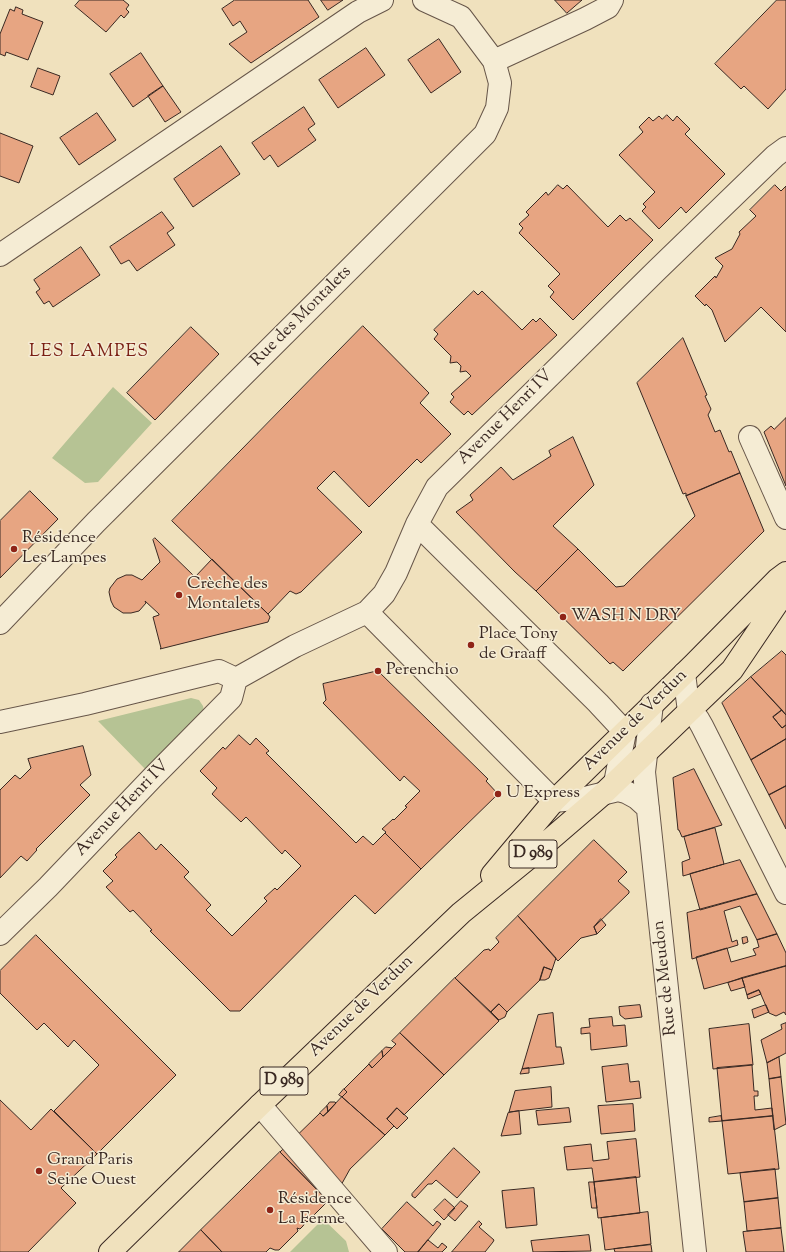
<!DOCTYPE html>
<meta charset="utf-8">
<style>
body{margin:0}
canvas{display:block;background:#f0e1bd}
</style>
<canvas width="786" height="1252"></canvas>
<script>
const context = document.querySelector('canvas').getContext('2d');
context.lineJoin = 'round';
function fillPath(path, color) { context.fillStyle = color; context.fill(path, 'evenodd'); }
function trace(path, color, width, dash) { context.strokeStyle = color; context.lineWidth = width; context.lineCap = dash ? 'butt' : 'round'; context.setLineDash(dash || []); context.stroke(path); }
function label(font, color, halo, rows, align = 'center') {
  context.font = font + ' "Sorts Mill Goudy",serif'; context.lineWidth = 3; context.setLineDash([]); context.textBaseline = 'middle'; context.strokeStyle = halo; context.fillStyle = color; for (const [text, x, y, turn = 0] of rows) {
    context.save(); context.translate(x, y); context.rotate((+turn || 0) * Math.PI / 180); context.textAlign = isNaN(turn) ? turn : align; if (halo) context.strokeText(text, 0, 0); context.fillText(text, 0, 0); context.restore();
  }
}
fillPath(new Path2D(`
 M113,387L152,423L98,482L85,483L52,458Z
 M191,698L199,700L203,706L204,711L147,771L98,721Z
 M323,1219L346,1241L349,1252H290Z`), '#b6c394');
const building = new Path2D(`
 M80,0H123L129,5L126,9L129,12L124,18L121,15L106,32L75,6Z
 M235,0H308L319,17L251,63L229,44L247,32L240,21L233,26L222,9Z
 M321,0H343L328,10Z
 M555,0H582L567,13Z
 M777,0H786V89L768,109L744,86L741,89L715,64Z
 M16,7L23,10L22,14L43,22L28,60L6,52L5,56L0,54V34L10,9L14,11Z
 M439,39L461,72L431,93L408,60Z
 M366,48L385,75L338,108L319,80Z
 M141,53L163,86L133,107L110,74Z
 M38,68L60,76L53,95L31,87Z
 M163,86L181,112L165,122L148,96Z
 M304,107L315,124L308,129L316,140L278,167L270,155L264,160L252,143Z
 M97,113L116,140L79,165L60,138Z
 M667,115L673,121L677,116L690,129L685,134L725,174L686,213L681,207L659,229L642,211L646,207L643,204L655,192L619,155L643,132L639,127L649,117L653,121L659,116L662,119Z
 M0,133L33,146L19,183L0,176Z
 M221,146L240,174L193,207L174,179Z
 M558,185L563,189L567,185L608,227L620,215L626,221L630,218L653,240L573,320L550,297L554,292L548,286L560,274L519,233L523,228L519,224L529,215L526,212L546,192L548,195Z
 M775,185L781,191L786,186V332L761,307L725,342L712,310L706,304L705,306L695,296L715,276L716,278L723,266L715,258L732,249L740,234L739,232L756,216L750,210Z
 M162,212L174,228L167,233L175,245L137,271L129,260L121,264L110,247Z
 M81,247L100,275L53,307L49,301L44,304L36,292L40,289L34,280Z
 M474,291L478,295L482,291L522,330L533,319L536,322L540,318L557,335L472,415L468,411L464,415L450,402L454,397L451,394L471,376L466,371L460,372L461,366L457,362L450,363L451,356L434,339L438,334L434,330Z
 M363,326L429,393L420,403L451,434L421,463L417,459L369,507L334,471L317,488L362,532L301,592L296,594L290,591L268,614L172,521Z
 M191,327L219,354L155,420L127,393Z
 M683,338L707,395L705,396L711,409L708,415L715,432L720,430L729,452L731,451L740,473L686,496V493L683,494L637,383Z
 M786,418V486L764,432L771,426L774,429Z
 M573,437L594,485L553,526L578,549L536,591L515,572L456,512L473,500L470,495L501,467L513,480L551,456L549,451Z
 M740,473L764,531L623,671L613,662L610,664L536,591L578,549L616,587L624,586L695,516L686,496Z
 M30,491L58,519L0,578V521Z
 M155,538L195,577L212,559L268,614L270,617L268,622L160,649L161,648L153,617L159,615V614L145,601L146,603L139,611L131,613H123L114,607L111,601L109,592L110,588L117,579L126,575H132L142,580L160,562L153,540Z
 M782,651L786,655V715L751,677Z
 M378,671L488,779L486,781L498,794L421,869L385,833L386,832L382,829L393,819L394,820L407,807L405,806L420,791L404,776L400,781L323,703L326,700L323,684Z
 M751,677L782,710L773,717L782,728L786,725V739L751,760L722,703Z
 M782,710L786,715V725L782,728L773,717Z
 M239,735L250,745L256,738L269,751L266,753L356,843L363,836L373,845L385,833L421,869L375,914L355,895L240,1011H230L150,931L152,930L133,910L130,912L106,887L113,881L103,871L117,857L115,855L139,832L156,850L161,844L189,872L184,877L211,905L206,910L232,936L267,901L264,898L275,888L277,890L301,866L285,850L282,854L246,817L241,822L212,794L217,788L200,771L223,747L225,749Z
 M786,739V786L769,795L751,760Z
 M83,746L91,775L80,785L90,795L36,849L37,850L27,861L21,856L0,878V790L15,775L20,779L31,768L28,759Z
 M694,769L722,825L682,837L679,830H678L673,778Z
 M786,786V829L769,795Z
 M715,828L724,864L683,876L682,862L690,859L684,837Z
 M594,840L627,872L618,881L629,891V893L594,927L597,934L581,938L558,961L518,916Z
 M740,860L757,894L700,910L690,874Z
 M757,894L777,934L757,940L740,906L724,911L732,942L737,940L738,945L692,959L687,913Z
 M518,916L556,958L552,970L544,967L540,980L507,1012L499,1004L491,1012L455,978L484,950L489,949L490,951L499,942L496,938Z
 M601,919L606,925L597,934L594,927Z
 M777,934L786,953V966L704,989L696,957L727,948L731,962L756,955L753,949L759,947L757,940Z
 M36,935L176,1075L97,1154L54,1111L99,1065L74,1040L68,1047L44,1023L37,1030L0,993V971Z
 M747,937L748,942L743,944L742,938Z
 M786,966V1015L784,1012L776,1016L769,1013L759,990L747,995L742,978Z
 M544,967L552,970L549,978L545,980H540Z
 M455,978L499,1021L444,1075L400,1033Z
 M742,978L745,987L731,991L728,983Z
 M759,990L761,994L748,999L747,995Z
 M499,1004L507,1012L505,1017L499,1020L491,1012Z
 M640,1005L642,1017L625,1019L620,1015L619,1007Z
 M766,1005L769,1012L754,1018L752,1010Z
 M553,1013L556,1047H561L564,1064L522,1069L538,1015Z
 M612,1017L613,1026L625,1025L627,1046L591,1050L590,1033L581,1034V1028L590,1027L589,1019Z
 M786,1023V1053L767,1063L761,1040L782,1029L781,1025Z
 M749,1024L753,1065L713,1069L709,1029Z
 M400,1033L444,1075L404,1115L397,1108L387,1119L394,1126L385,1135L342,1097L347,1092L344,1089L369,1064L372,1068L396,1044L392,1041Z
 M386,1047L392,1048L383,1057L382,1051Z
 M382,1051L383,1057L372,1068L369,1064Z
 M779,1057L781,1077L769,1079L767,1063Z
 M628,1064L630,1082L639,1081L641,1098L606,1102L602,1067Z
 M752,1065L754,1091H758V1096H754L755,1110L772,1108L773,1116L722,1121L717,1068Z
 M529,1068V1073L520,1074L522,1069Z
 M781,1077L786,1124L774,1130L769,1079Z
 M551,1087L552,1107L509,1112L515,1091Z
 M344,1089L347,1092L342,1097L339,1095Z
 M342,1097L385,1135L350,1169L340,1187L328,1201L280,1152L320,1113L323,1116Z
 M0,1100L31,1130L51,1109L97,1154L61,1188L76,1203L28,1252H0Z
 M330,1102H335L336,1103L328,1112L327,1106Z
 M633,1104L635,1131L601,1134L598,1106Z
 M327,1106L328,1112L323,1116L320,1113Z
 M397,1108L408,1118L397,1129L387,1119Z
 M569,1108L571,1122L538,1125L536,1111Z
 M519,1111L521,1134L501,1136L508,1113Z
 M721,1116L722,1121L709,1122V1118Z
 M773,1116L779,1169L728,1174L722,1121Z
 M636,1139L640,1177L594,1182L592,1168L567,1170L564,1147L591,1144L593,1161L609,1159L607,1142Z
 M454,1148L480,1172L457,1198L436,1180L432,1184H428L415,1198L412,1196V1194Z
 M280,1152L328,1201L307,1222L303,1219L305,1223L303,1226L300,1229L297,1228L298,1231L279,1250H275L270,1248L266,1252H222L201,1230Z
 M775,1169L778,1198L744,1202L740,1173Z
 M636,1177L640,1213L598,1218L594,1182Z
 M589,1182H594L597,1208H592Z
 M534,1188L537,1225L506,1228L502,1191Z
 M778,1198L781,1228L747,1231L744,1202Z
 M445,1199L455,1208L444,1220L434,1210Z
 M461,1201L468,1206L455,1221L448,1215Z
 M407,1202L433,1226L437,1221L441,1224L418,1252H405L382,1229Z
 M648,1212L651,1244L605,1250L601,1218Z
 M479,1221L482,1224L479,1227L494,1240L493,1242L485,1252H452Z
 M781,1228L784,1252H746L743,1232Z
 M201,1230L222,1252H179Z
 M589,1235L591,1251L533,1252L531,1241Z
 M428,1240L438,1248L442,1243L447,1247L442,1252H418Z
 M651,1245L652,1252H615L614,1249Z`);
fillPath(building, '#e7a582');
trace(building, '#392822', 1);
const pedestrian = new Path2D(`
 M750,437L786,518`);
const minor = new Path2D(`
 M494,61L585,19L608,7L612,0
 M0,255L358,12L382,0
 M417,524L598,703L625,732L615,783
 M367,612L554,801L585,798L618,790L626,792L637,798L648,808
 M0,623L96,522L485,134L497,108L500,83L494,61L461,17L424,0
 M684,674L689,711L698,719L702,726L786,893
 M652,704L644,772L695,1252
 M0,722L85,704L219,671L236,679L295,646L367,612L384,594L396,573L417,524L437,487L657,270L775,156L786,148
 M0,934L48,887L152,778L231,698L236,679
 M260,1105L386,1252`);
const primary = new Path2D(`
 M492,875L554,801L694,664L778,579L786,573
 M110,1252L260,1105L461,913L531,856L603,794L732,670L786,590`);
trace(pedestrian, '#675649', 24);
trace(minor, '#675649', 24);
trace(primary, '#392822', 24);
trace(pedestrian, '#f5ecd4', 22);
trace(minor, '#f5ecd4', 22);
trace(primary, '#f0e1bd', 22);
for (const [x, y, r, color] of [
 [14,549,4,"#8f2418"],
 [179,595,4,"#8f2418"],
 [563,617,4,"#8f2418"],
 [471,645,4,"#8f2418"],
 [378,671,4,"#8f2418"],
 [498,794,4,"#8f2418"],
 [39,1171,4,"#8f2418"],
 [270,1210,4,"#8f2418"]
]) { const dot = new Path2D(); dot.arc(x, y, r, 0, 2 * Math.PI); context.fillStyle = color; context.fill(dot); trace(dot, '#f5ecd4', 1.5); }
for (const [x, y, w] of [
 [533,854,48],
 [284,1081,48]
]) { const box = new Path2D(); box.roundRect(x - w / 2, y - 14, w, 28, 3); context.fillStyle = '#f5ecd4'; context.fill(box); trace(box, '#392822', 1); }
label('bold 16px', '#392822', null, [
 ["D 989",533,854],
 ["D 989",284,1081]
]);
label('17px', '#392822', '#f5ecd4', [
 ["Rue des Montalets",302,317,-45],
 ["Avenue Henri IV",506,418,-45],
 ["Avenue de Verdun",636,721,-44],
 ["Avenue Henri IV",123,809,-46],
 ["Rue de Meudon",666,978,-96],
 ["Avenue de Verdun",362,1007,-44]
]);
label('17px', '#392822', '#f5ecd4', [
 ["Résidence",22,539],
 ["Les Lampes",22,559],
 ["Crèche des",187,585],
 ["Montalets",187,605],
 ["WASH N DRY",571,617],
 ["Place Tony",479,635],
 ["de Graaff",479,655],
 ["Perenchio",386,671],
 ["U Express",506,794],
 ["Grand Paris",47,1161],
 ["Seine Ouest",47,1181],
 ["Résidence",278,1200],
 ["La Ferme",278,1220]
], 'left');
context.letterSpacing = '1px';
label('18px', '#7a1f14', '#f5ecd4', [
 ["LES LAMPES",89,353]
]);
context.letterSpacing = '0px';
</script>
